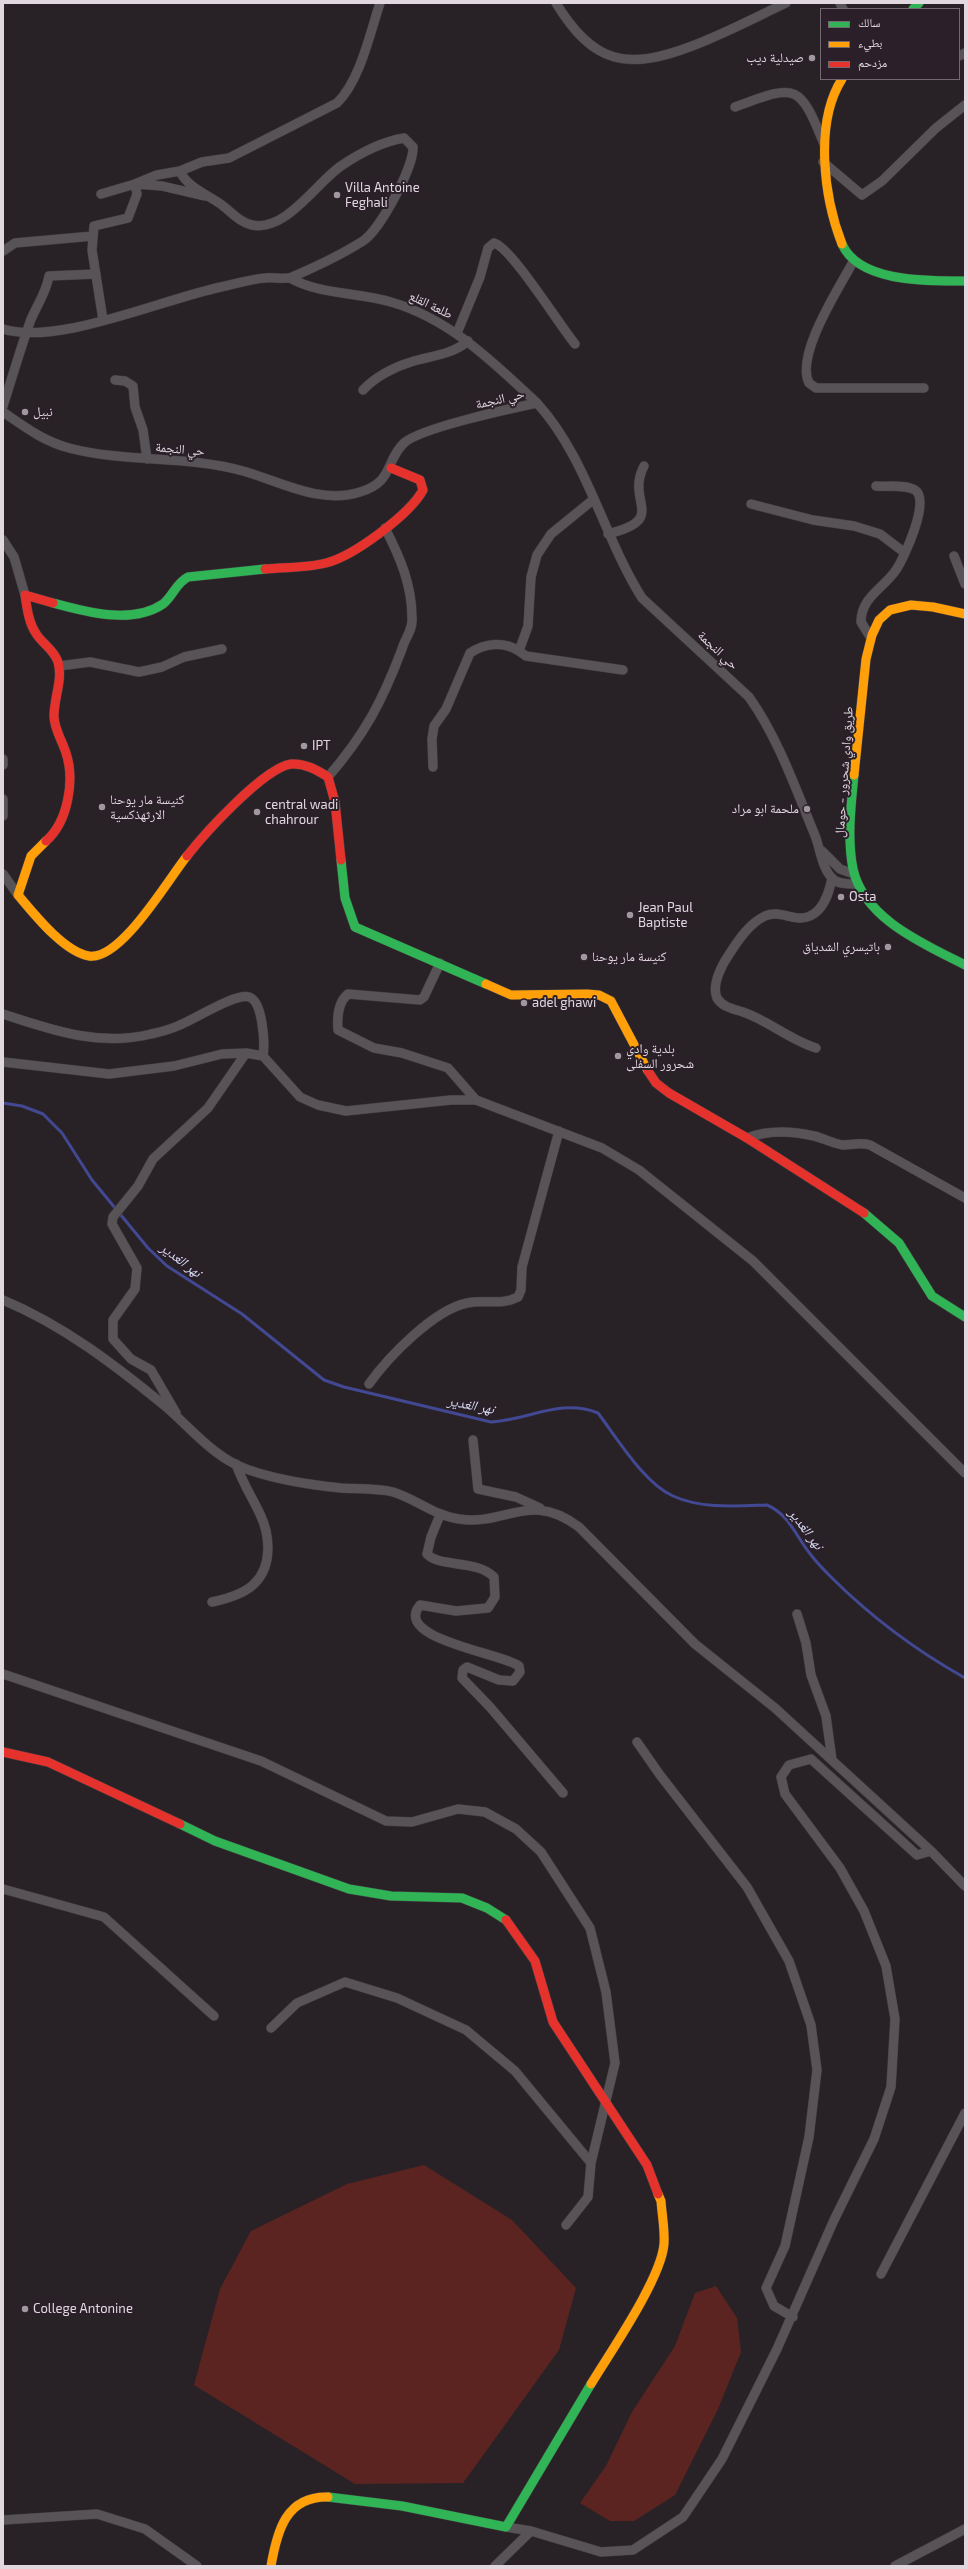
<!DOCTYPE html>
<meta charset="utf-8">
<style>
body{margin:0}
#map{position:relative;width:968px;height:2569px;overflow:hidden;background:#282227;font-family:"Exo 2","Noto Naskh Arabic",sans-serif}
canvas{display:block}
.frame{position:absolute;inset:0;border:4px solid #e1d8df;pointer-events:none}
.legend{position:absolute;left:820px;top:8px;width:140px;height:72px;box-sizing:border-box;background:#2b1f29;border:1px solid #746972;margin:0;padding:5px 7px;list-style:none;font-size:12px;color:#e1d8df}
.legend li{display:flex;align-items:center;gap:8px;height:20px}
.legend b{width:20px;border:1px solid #746972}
</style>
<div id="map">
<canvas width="968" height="2569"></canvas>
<div class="frame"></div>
<ul class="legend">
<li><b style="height:5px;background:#30b455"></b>سالك</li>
<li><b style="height:5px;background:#ff9f0a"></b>بطيء</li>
<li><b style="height:5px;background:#e5322d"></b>مزدحم</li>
</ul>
</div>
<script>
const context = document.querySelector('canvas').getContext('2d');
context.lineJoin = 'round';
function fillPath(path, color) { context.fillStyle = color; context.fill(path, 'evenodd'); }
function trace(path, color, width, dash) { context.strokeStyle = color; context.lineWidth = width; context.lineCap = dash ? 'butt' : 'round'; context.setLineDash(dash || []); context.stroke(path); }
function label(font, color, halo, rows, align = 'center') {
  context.font = font + ' "Exo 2","Noto Naskh Arabic",sans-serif'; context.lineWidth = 4; context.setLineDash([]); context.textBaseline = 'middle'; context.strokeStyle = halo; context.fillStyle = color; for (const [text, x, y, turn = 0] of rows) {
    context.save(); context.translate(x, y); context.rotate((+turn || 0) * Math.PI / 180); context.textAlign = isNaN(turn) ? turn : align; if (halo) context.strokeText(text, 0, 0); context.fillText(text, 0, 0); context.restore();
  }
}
fillPath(new Path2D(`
 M424,2165L512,2220L576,2288L559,2350L463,2483L355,2484L194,2385L220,2289L251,2231L347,2184Z
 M716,2286L737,2318L741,2352L718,2409L675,2495L634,2521H610L580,2503L606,2466L632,2412L675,2346L695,2293Z`), '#5c2420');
trace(new Path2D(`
 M3,1103L22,1106L43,1114L62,1133L92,1180L148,1248L167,1266L242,1314L324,1380L344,1387L491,1422C529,1420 560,1398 598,1413C617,1438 644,1483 673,1496C701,1509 738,1506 767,1505C790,1515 796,1537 811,1555C817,1563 824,1570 831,1577C870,1616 917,1651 965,1678`), '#424892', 3);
const street = new Path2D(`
 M556,3C593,64 627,71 692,46C724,34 754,18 786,3
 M840,3L843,9
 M959,56L965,53
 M735,107C795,85 799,81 824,144
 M823,162L862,195L882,181L936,128L965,105
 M101,194L135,184L162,186L205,196
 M3,251L15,243L93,236
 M853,262C839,288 795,355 809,383L816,388H924
 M290,278C320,295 359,292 391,302C450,319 493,362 537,403
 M103,320L92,250L94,226L128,218L137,194L135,184L157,175L180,171
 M3,329C58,346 163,299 221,287C235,284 251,279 265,278C274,277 285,280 292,277C313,268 344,253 363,241C380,230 414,167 413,147L404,138C381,142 360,153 341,166C316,183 286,232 252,225C238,222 230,210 219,203C206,194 186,186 180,171L202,162L229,158L337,103C360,81 370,33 380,3
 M457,333L480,277L488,248L494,243C511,247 560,326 575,344
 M115,380L125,381L133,386L135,407L143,430L147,459
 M363,390C375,377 394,367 411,362C430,356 452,355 468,341
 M3,406C12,378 20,350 30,322C36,306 46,294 49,276L96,274
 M3,412C25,427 43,441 69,448C126,463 186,455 243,471C279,481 320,505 360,492C394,482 385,461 404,443C420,428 513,408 537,403C587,458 603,536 642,598L749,697C778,738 795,787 814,833C820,846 821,867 832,878C838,885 850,884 858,884
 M594,499L551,534L537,555L531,577L528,626L519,651L526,656L623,670
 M751,504L813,520L854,526L880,534L905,553
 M608,534C669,519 625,502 644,466
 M3,540L14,557L25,595
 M954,556L965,584
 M871,638L861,622C861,597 884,588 896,570C904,558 931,500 915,490C905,484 887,487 876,486
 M59,666L90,662L139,672L162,667L184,657L222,649
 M3,759V765
 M433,767L432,739L434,726L446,709L470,653C485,643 504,641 519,651
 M328,777C365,734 382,702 402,649C405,638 413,630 412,618C412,585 400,557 385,528
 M3,799V816
 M822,851L840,869L854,874
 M3,874L18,895
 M440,963L424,997L420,1000L348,994C338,1002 337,1018 338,1030L374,1048L402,1053L448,1068L476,1100
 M3,1014C52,1030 99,1047 151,1034C161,1032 171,1029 180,1025C195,1019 235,993 249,997C263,1001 265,1044 263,1056
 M816,1048C790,1040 769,1021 743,1012C734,1009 722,1007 717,998C711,984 723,963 730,953C739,939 750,923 765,916C780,909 795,923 810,916C824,910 829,893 832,878
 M3,1062L109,1074L174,1066L222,1054L246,1053L263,1056L300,1097L318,1105L346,1111L451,1100H476L602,1148L639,1170L753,1261L965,1473
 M747,1138C768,1130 792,1131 814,1136C823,1138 834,1144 843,1145C853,1145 860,1142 870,1145L965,1198
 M3,1300C63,1325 115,1365 165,1406C192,1429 215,1459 249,1470C278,1480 311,1485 341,1488C358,1489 377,1488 393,1492C416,1499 435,1516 459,1519C507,1526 530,1490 579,1527L695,1644L775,1708L931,1851L965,1886
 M369,1384C389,1356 434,1310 467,1303C485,1299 501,1306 518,1297L521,1290L522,1267L559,1131
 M176,1413L151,1370L131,1359L113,1339V1320L135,1289L137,1268L112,1224L113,1217L138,1186L153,1159L208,1108L246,1053
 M473,1440L478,1489L516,1497L540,1508
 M440,1515L431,1537L427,1554C440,1568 476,1559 494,1577L495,1597L488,1608L456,1611L420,1605C392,1639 502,1653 519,1666L520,1672L513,1681L499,1680L467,1667L463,1670L462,1678L490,1707L563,1793
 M212,1602C226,1599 244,1594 254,1584C273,1566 270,1535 260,1514C252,1497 242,1482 236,1464
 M797,1614L806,1643L811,1675L826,1716L832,1760
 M3,1674L261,1761L386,1821L412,1822L458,1809L485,1812L516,1829L541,1852L590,1928L606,1992L615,2063L591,2163L515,2071L466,2030L397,1998L345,1982L297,2003L271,2028
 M637,1742L660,1775L747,1887L789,1961L811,2025L817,2070L809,2137L785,2246L766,2288L774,2306L793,2317
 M3,1889L104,1917L214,2016
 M566,2225L588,2197L591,2163
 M881,2274L965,2113
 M3,2520L97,2514L145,2529L197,2566
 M506,2527L531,2531L601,2552L633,2550L683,2517L722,2459L777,2349L834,2220L874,2139L891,2087L895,2019L886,1966L864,1911L840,1868L785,1794L781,1777L789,1765L811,1759L917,1855L931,1851
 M495,2566L531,2531
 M895,2566L965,2529`);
const fast = new Path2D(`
 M913,9L919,3
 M842,244C859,283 929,281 965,281
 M53,603C86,612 132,625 163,604C173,596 176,583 188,577L265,569
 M854,775C851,805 847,839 853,869C864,919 924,944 965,965
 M341,860L345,898L355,927L486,984
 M864,1213L899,1243L932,1296L965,1317
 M180,1824L215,1841L349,1889L391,1896L462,1898L487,1908L506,1920
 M328,2497L402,2506L506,2527L591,2384`);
const slow = new Path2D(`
 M842,244C824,198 814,123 842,79
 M854,775L866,659L872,635L879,620L890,610L911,605L933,607L965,614
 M46,841L31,856L18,895C34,914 64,952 89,956C121,961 169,878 187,856
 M486,984L511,995L587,994L599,995L611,1001L648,1071
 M591,2384C611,2351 661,2279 664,2244C665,2230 662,2215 661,2201L658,2194
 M271,2566C277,2531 286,2496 328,2497`);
const jam = new Path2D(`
 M265,569C285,567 307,568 326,563C354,556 410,514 423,490L420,480L391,468
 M46,841C68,822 75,780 66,753C62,740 54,729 54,716C54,697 63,680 58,662C54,650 44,645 37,635C29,624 27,609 25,595L53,603
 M187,856C205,833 264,768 291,764C305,763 317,770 328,777L335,802L341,860
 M648,1071L656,1083L669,1093L747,1138L864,1213
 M3,1752L48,1762L180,1824
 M506,1920L535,1961L553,2022L647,2165L658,2194`);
trace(street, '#433d41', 10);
trace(fast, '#433d41', 10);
trace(slow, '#433d41', 10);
trace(jam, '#433d41', 10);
trace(street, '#585357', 9);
trace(fast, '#30b455', 9);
trace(slow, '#ff9f0a', 9);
trace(jam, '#e5322d', 9);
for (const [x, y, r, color] of [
 [812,58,4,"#a0989f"],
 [337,195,4,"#a0989f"],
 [25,412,4,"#a0989f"],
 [304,746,4,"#a0989f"],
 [102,807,4,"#a0989f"],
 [807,809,4,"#a0989f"],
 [257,812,4,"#a0989f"],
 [841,897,4,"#a0989f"],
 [630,915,4,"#a0989f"],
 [888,947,4,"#a0989f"],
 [584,957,4,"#a0989f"],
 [524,1003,4,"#a0989f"],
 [618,1056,4,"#a0989f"],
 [25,2309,4,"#a0989f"]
]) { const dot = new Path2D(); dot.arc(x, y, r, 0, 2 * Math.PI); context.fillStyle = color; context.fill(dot); trace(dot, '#2b1f29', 1.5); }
label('13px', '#e1d8df', '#2b1f29', [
 ["صيدلية ديب",804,58,"right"],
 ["Villa Antoine",345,188],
 ["Feghali",345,203],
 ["نبيل",33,412],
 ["IPT",312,746],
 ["كنيسة مار يوحنا",110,800],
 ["الارثهذكسية",110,815],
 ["central wadi",265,805],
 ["chahrour",265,820],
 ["ملحمة ابو مراد",799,809,"right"],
 ["Osta",849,897],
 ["Jean Paul",638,908],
 ["Baptiste",638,923],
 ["باتيسري الشدياق",880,947,"right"],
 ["كنيسة مار يوحنا",592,957],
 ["adel ghawi",532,1003],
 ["بلدية وادي",626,1049],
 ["شحرور السفلى",626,1064],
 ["College Antonine",33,2309]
], 'left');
label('13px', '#e1d8df', '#2b1f29', [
 ["طلعة القلع",431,305,26],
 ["حي النجمة",500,399,-13],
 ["حي النجمة",180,449,5],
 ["حي النجمة",718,650,43],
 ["طريق وادي شحرور - حومال",844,772,-86]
]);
label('italic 14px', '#d6dbf2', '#2b1f29', [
 ["نهر الغدير",181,1260,37],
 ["نهر الغدير",471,1405,11],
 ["نهر الغدير",806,1529,53]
]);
</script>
